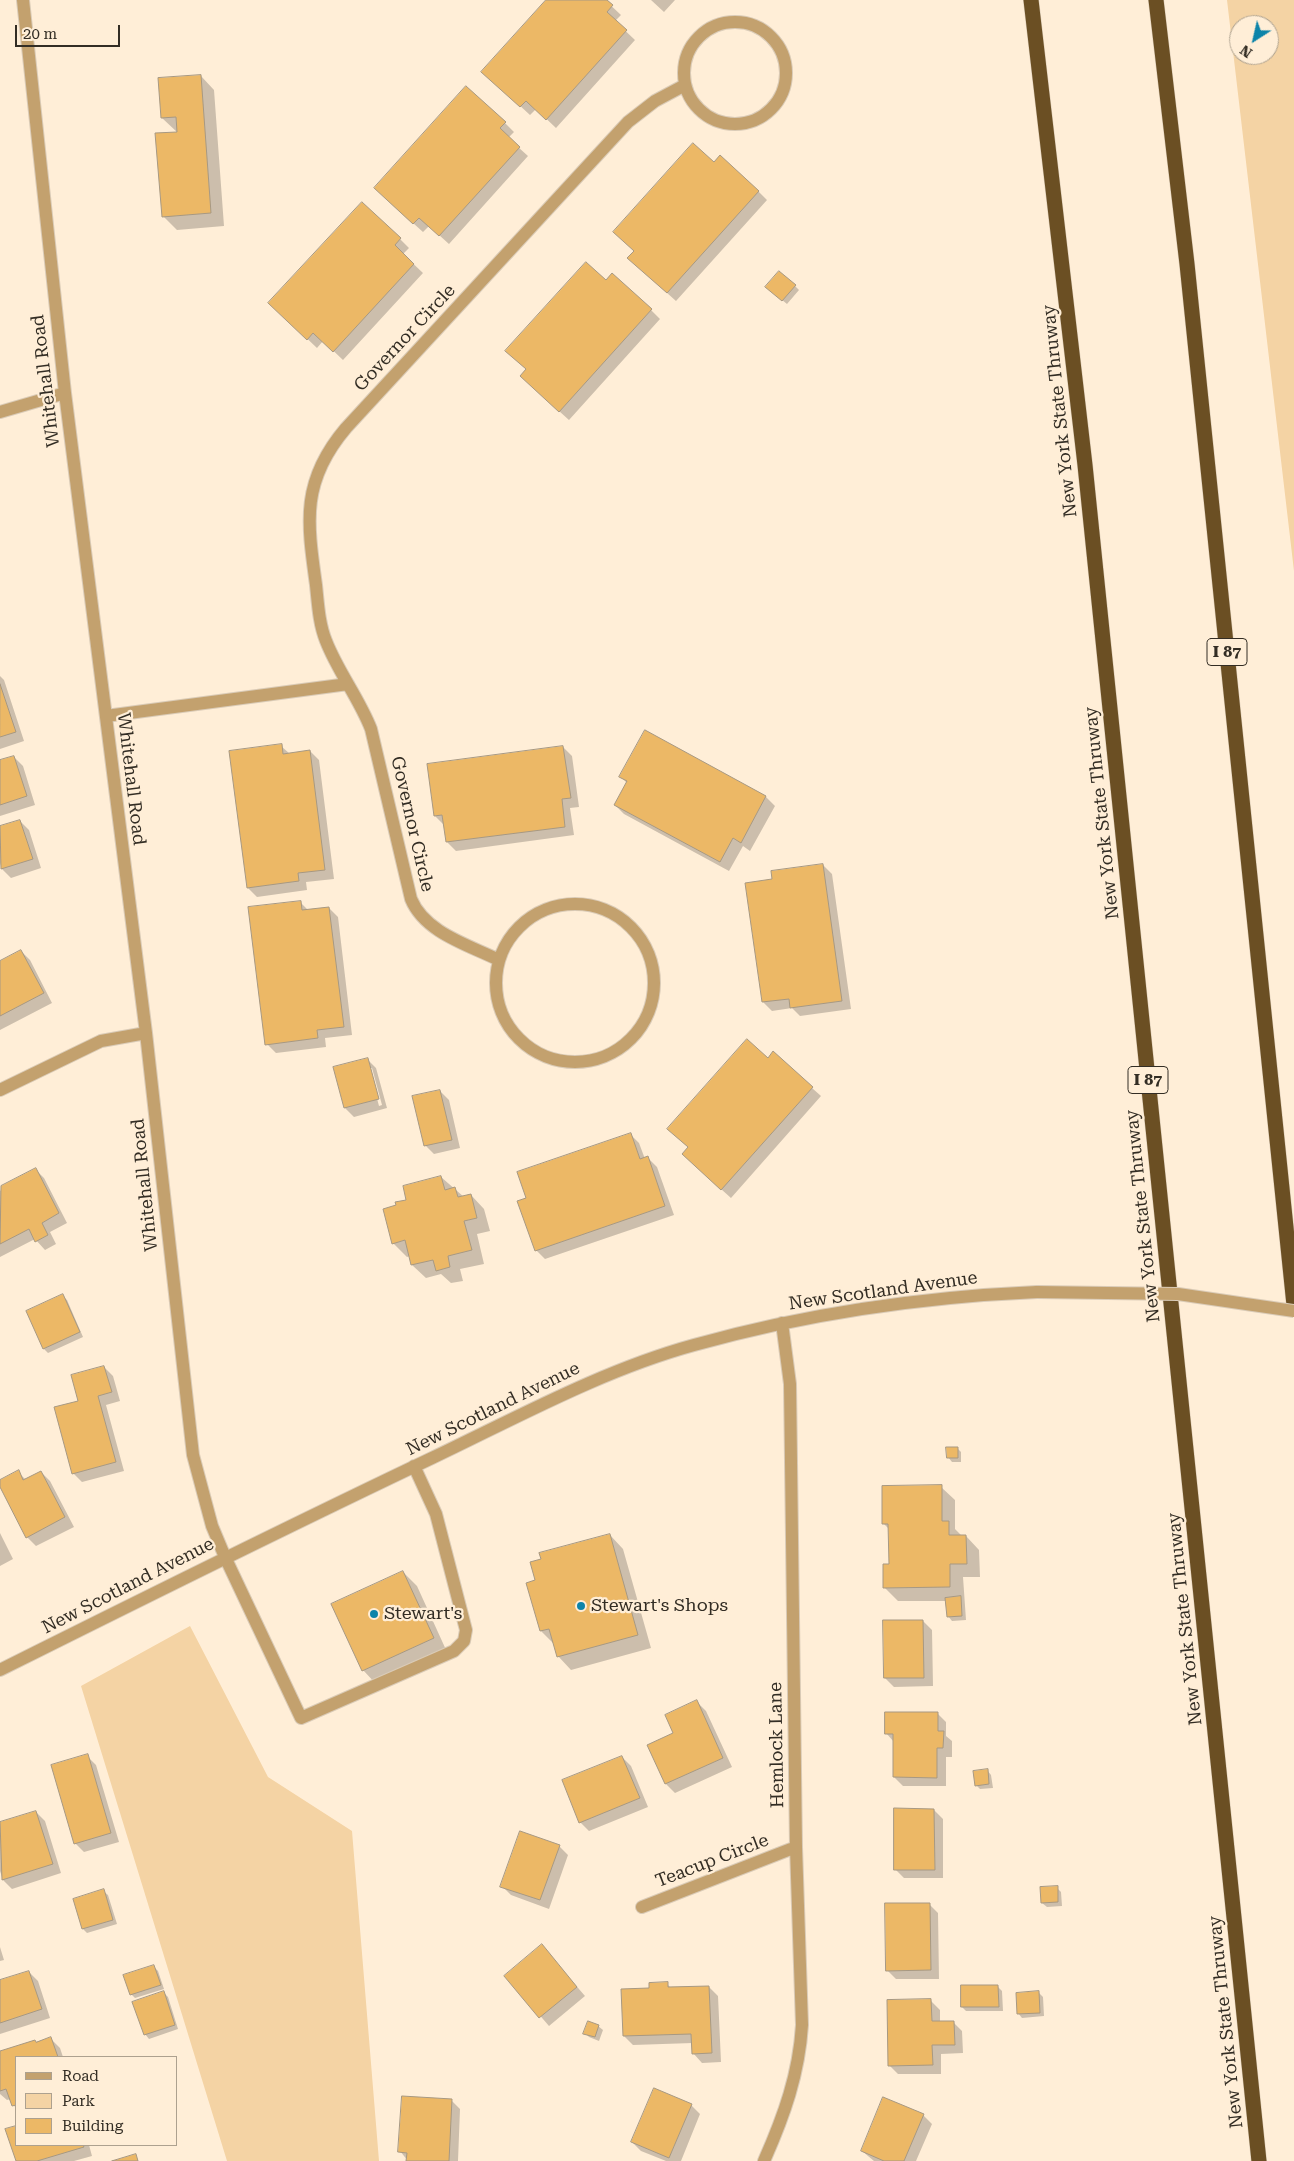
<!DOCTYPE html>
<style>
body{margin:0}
#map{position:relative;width:1294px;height:2161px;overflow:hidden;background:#ffeed7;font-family:"Roboto Serif",serif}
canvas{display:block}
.legend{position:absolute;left:15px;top:2056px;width:162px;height:90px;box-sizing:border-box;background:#ffeed7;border:1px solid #ada18f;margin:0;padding:6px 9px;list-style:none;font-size:15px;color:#332d24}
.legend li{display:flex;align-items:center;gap:10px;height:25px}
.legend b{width:25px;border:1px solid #ada18f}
.north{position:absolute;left:1229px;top:15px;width:50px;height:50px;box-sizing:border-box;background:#ffeed7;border:1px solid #ada18f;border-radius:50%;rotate:215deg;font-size:14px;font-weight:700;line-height:20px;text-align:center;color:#332d24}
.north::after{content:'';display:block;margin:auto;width:18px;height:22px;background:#0d84a9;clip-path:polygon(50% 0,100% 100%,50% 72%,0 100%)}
.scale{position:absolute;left:15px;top:25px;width:105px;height:22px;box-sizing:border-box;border:2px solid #332d24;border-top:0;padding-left:6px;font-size:15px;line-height:18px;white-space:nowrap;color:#332d24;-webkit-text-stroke:4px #ffeed7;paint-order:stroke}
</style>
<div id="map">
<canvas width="1294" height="2161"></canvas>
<ul class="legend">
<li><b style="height:6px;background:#c3a16e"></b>Road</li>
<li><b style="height:14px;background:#f4d3a4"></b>Park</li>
<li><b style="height:14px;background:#ecb866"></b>Building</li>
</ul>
<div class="north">N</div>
<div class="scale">20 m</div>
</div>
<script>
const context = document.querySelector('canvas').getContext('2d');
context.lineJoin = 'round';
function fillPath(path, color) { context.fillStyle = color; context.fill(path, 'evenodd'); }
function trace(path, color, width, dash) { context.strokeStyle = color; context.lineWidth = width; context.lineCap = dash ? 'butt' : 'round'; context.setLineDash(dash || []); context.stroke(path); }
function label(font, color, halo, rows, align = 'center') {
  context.font = font + ' "Roboto Serif",serif'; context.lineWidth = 4.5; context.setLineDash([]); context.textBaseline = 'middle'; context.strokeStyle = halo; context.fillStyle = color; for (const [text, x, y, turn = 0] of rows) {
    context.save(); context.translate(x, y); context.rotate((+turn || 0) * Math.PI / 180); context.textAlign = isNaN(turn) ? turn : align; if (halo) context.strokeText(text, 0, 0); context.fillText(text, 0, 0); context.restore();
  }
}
fillPath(new Path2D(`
 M1227,0H1294V571ZM1239,25H1269V55H1239Z
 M190,1626L268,1777L352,1831L379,2161H227L81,1686Z`), '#f4d3a4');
fillPath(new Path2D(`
 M547,0H605L621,15L615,21L635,40L556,128L536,109L530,115L492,80Z
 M651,0H675L664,12Z
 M201,76L214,90L224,226L177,230L163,216L178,133L162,118Z
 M505,123L514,132L508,138L528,156L449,244L429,226L423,232L384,197Z
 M714,163L758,191L767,200L676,301L638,267Z
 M400,239L409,248L403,254L423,273L343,360L323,341L317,348L279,312Z
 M606,282L651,310L660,319L569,420L530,385L527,370L516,360Z
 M795,286L799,290L787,304L771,291Z
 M0,676L4,680L24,741L0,749Z
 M645,732L766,797L775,806L750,851L743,846L729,871L624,814L615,805L627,783L621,777Z
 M281,746L290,754L310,751L319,760L334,879L306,882L307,890L257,897L248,888Z
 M563,747L572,756L579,807L570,808L574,835L456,851L447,842L444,825L435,816Z
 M14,757L23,766L35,805L0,816V761Z
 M20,821L29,830L41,868L11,878L2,869L0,863V828Z
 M823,865L832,874L851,1009L800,1016L792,1008L772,1011L763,1002L774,880Z
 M300,902L309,911L329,908L338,917L352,1035L325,1038L326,1047L276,1053L267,1044Z
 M21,951L30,960L52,1003L0,1030V962Z
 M367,1059L376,1068L387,1108L354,1117L345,1108ZM369,1068H372L382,1105L379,1106Z
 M768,1060L812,1088L821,1096L731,1198L692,1163L689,1148L678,1138Z
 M440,1091L449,1100L460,1148L434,1154L425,1145Z
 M630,1134L639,1143L645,1159L648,1158L657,1167L674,1215L545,1259L536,1250L528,1199Z
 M35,1169L44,1178L67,1223L50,1232L56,1244L45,1250L35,1239L0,1257V1191Z
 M441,1177L464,1197L471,1195L484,1209L490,1231L477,1234L484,1264L460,1269L463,1281L451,1283L441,1274L426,1278L412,1265L410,1256L407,1257L393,1243L408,1200Z
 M62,1295L67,1300L83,1337L48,1353L44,1349L27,1311Z
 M104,1367L113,1376L120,1401L106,1405L124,1471L82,1482L73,1473Z
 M957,1448L961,1452V1462H952L948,1457Z
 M18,1472L26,1480L41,1472L50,1481L74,1527L36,1546L27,1537L0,1485V1482Z
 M941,1487L955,1500V1529L962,1536H966L979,1550L980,1577H963L966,1620L952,1621L948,1616L947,1601H898L885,1588L890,1565V1530L884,1524Z
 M0,1533L13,1559L0,1566Z
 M610,1535L623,1549L651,1648L571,1670L558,1656L555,1645L541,1631L537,1581Z
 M403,1572L417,1586L447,1652L376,1684L363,1670Z
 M923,1621L932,1630L933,1686L894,1687L885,1678Z
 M697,1702L706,1711L732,1767L675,1793L666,1784L675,1734Z
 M937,1713L946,1722V1736L952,1741V1757H946V1786H903L894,1777V1742L886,1733Z
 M87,1756L96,1765L119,1842L84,1852L75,1843Z
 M622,1757L631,1766L648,1807L589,1831L580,1822Z
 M987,1770L991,1775L993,1788L980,1789L976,1785Z
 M934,1810L943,1819V1878H904L895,1869Z
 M36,1812L45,1821L61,1873L12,1889L3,1880L0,1871V1824Z
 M559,1846L568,1855L549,1909L511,1895L502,1886Z
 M1057,1888L1061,1892L1062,1906L1047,1907L1042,1903Z
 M103,1891L108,1895L117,1924L87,1933L83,1929Z
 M929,1904L938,1913L939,1979H896L887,1970Z
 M542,1946L585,1996L549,2026L506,1976Z
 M0,1947L4,1960L0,1961Z
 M154,1967L158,1971L164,1989L135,1998L131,1994Z
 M29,1972L38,1981L50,2018L0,2034V1981Z
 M667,1984L672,1989L709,1987L718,1996L721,2062L702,2063L693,2053V2043L633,2045L624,2036L650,1989Z
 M998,1987L1002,1991L1003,2011H966L962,2007Z
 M164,1993L168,1997L178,2029L149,2039L145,2034Z
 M1039,1993L1043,1997L1044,2016L1022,2018L1018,2013Z
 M931,2001L940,2010V2022H953L962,2031L963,2053L941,2054V2074H898L889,2065Z
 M598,2026L603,2030L599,2041L589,2037L585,2033Z
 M51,2039L60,2048L63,2057H16V2109L11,2099L7,2100L0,2094V2052Z
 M451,2100L460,2109L458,2161H408L400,2151Z
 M691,2105L700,2114L681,2161H666L641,2151L632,2142Z
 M923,2115L932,2124L916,2161H874L862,2151Z
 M16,2127V2145H89L92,2156L74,2161H17L7,2130Z`), '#0003');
const building = new Path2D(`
 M546,0H607L613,5L607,12L627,30L546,120L526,101L520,107L481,72Z
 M201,75L211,213L162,217L155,133L177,132L176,117L161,118L158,78Z
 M466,86L506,122L500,128L520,147L439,236L419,218L413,224L374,188Z
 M693,143L714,162L720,155L759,191L667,293L627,258L634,251L613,232Z
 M362,202L401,238L395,245L414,264L333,352L313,333L307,340L268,303Z
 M586,262L606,280L612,273L652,309L559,412L520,376L526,369L505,351Z
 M779,271L796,285L782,301L765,287Z
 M0,684L16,732L0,737Z
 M645,730L766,796L741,843L733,838L720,862L614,805L627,781L619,777Z
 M282,744L283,754L310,750L325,870L298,873L299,881L247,888L229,751Z
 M563,746L571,798L562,799L565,827L446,842L442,815L434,816L427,764Z
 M14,756L27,796L0,805V760Z
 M20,820L33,859L1,869L0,826Z
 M823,864L842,1001L790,1008L789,999L762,1002L745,883L772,879L771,871Z
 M301,901L302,910L329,907L344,1027L317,1030L318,1038L265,1045L248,907Z
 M21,950L44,993L0,1016V961Z
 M747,1039L768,1058L773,1051L813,1087L721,1190L682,1154L688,1147L667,1129Z
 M368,1058L379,1099L344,1108L333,1067Z
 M440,1090L452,1140L424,1146L412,1096Z
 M631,1133L640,1159L648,1156L665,1206L535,1251L517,1201L526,1198L517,1172Z
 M36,1168L59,1213L42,1223L48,1235L35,1242L29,1229L0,1244L1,1186Z
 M441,1176L445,1190L455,1187L458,1197L471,1194L477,1218L464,1221L472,1250L448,1256L450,1267L436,1271L433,1260L411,1265L405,1240L392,1244L383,1209L396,1205L395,1202L406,1200L403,1186Z
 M63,1294L80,1332L43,1349L26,1311Z
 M104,1366L112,1392L98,1396L116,1462L72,1474L54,1407L78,1401L71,1375Z
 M946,1447H958V1458H947Z
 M19,1470L23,1480L41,1471L65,1517L26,1538L0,1487V1480Z
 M942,1485V1521H949V1535H966L967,1564H950V1587L883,1588V1564H889L888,1524H882V1486Z
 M610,1534L638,1635L557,1657L549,1629L540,1631L526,1583L535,1580L530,1562L541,1559L539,1553Z
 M403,1571L434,1638L362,1671L331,1604Z
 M961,1596L962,1616L947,1617L945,1598Z
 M883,1620H923L924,1678H884Z
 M697,1700L723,1758L665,1784L647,1745L673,1733L665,1715Z
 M885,1712H938V1731H944L943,1748H937V1778L893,1777V1734H885Z
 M88,1754L111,1833L74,1844L51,1765Z
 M622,1756L640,1798L579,1823L562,1780Z
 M988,1769L989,1784L975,1786L973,1771Z
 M894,1808L934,1809L935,1870H894Z
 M36,1811L53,1864L2,1880L0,1822Z
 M520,1831L560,1845L540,1900L500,1887Z
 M1058,1886V1902L1041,1903L1040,1887Z
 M104,1889L113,1920L82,1929L73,1899Z
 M885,1903H930L931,1970L886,1971Z
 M542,1944L577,1987L539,2018L504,1976Z
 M154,1965L161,1985L130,1995L123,1975Z
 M29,1971L42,2009L0,2023V1980Z
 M668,1982V1987L709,1986L712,2053L692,2054L691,2034L623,2036L621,1989L649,1988V1983Z
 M961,1985H998L999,2007H961Z
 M164,1991L175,2025L144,2035L132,2002Z
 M1039,1991L1040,2013L1017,2014L1016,1993Z
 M931,1999L932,2021H954L955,2045H932L933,2065L888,2066L887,2000Z
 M588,2021L599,2025L595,2037L583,2034Z
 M51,2037L58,2057H16V2105L12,2106L6,2089L0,2091V2051L35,2040L36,2042Z
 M654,2088L692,2104L669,2158L631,2142Z
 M402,2096L452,2099L449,2161H406L407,2153L398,2152Z
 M883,2097L924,2114L904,2161H884L861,2151Z
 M16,2126V2145H83L84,2147L37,2161H16L5,2129Z
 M136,2154L138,2161H112Z`);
fillPath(building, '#ecb866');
trace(building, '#a79882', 1);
const minor = new Path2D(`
 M23,0L65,393L146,1033L193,1455L212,1526L225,1557L301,1718L454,1651L464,1641L466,1630L436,1514L414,1466
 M684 73a51 51 0 1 1 102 0a51 51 0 1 1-102 0Z
 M0,412L65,393
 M106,716L348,684
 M496 983a79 79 0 1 1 158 0a79 79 0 1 1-158 0Z
 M499,960C469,945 425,933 411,899L371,729C359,698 338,672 326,641C319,624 318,604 316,585C307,521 301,481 346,428L628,122L655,101L685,85
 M0,1090L101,1041L146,1033
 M0,1670C144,1598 287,1527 432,1458C518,1417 603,1370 694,1345C805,1314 921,1297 1037,1292
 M642,1907L796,1847
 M764,2161C784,2116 799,2074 802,2025L796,1847L790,1384L782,1323`);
const highway = new Path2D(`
 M1031,0L1085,465L1259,2161
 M1156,0L1187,264L1294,1305`);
trace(minor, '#dacbb7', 14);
trace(highway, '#dacbb7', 16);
trace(minor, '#c3a16e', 12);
trace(highway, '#6b4f23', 15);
const minorBridge = new Path2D(`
 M1037,1292L1178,1294L1294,1311`);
trace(minorBridge, '#dacbb7', 14, []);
trace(minorBridge, '#c3a16e', 12);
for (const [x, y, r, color] of [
 [581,1606,5,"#0d84a9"],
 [374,1614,5,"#0d84a9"]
]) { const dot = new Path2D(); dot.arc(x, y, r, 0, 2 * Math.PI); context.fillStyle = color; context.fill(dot); trace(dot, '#ffeed7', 2); }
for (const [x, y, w] of [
 [1227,652,40],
 [1148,1080,40]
]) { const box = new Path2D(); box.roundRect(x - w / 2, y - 13.5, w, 27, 4); context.fillStyle = '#ffeed7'; context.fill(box); trace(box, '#332d24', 1); }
label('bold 16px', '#332d24', null, [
 ["I 87",1227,652],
 ["I 87",1148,1080]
]);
label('18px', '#332d24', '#ffeed7', [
 ["Governor Circle",405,338,-47],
 ["Whitehall Road",46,381,-97],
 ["New York State Thruway",1060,411,-96],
 ["Whitehall Road",131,779,83],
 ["New York State Thruway",1102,813,-96],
 ["Governor Circle",412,824,77],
 ["Whitehall Road",145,1185,-96],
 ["New York State Thruway",1143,1216,-96],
 ["New Scotland Avenue",883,1291,-8],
 ["New Scotland Avenue",493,1409,-26],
 ["New Scotland Avenue",128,1586,-27],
 ["New York State Thruway",1185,1619,-96],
 ["Hemlock Lane",777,1745,-91],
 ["Teacup Circle",712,1861,-21],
 ["New York State Thruway",1226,2022,-96]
]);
label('18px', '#332d24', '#ffeed7', [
 ["Stewart's Shops",591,1606],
 ["Stewart's",384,1614]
], 'left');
</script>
